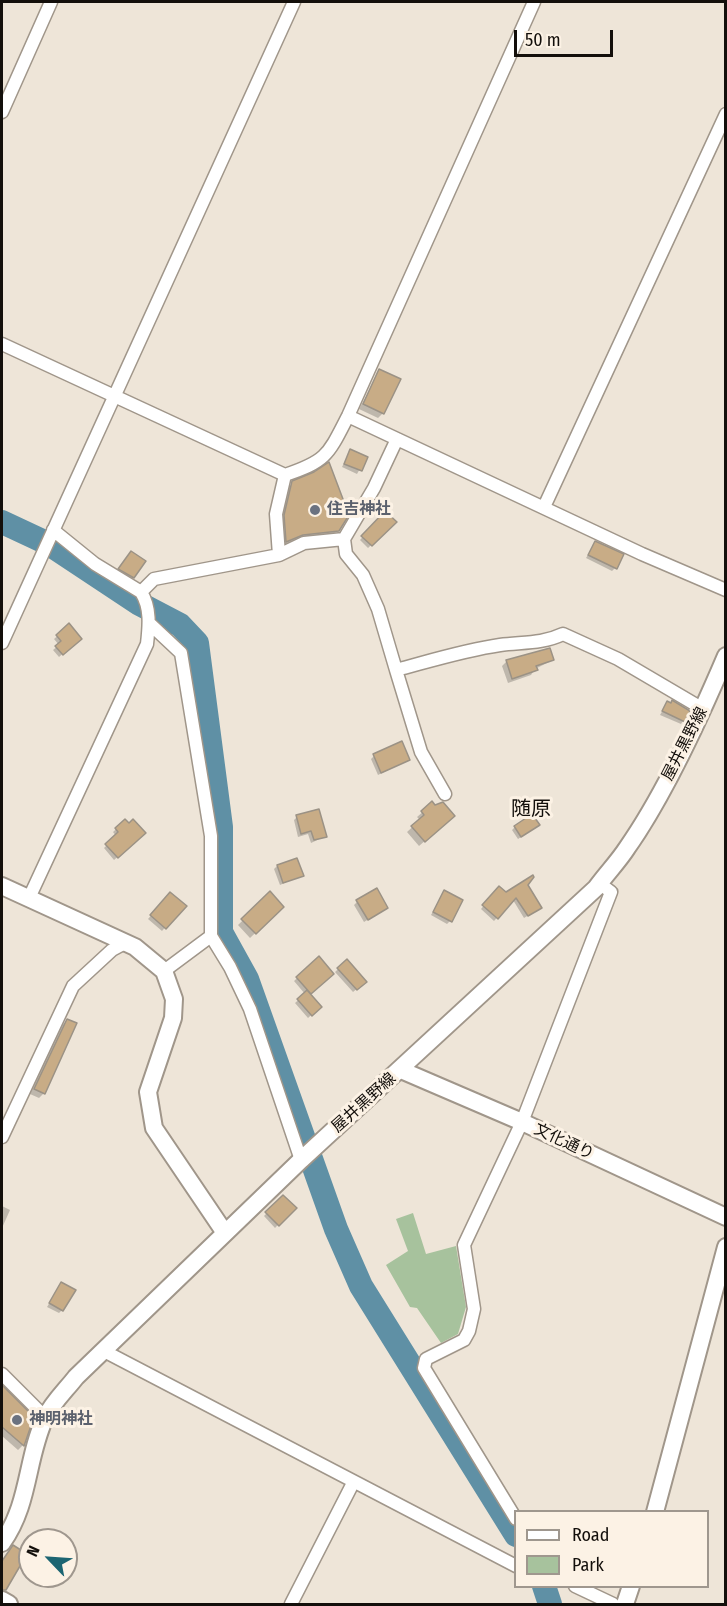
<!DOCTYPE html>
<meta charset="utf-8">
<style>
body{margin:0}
#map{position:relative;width:727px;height:1606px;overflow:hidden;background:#eee5d8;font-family:"Fira Sans Condensed",sans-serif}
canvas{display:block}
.frame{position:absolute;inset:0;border:3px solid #130f0b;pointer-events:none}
.legend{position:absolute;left:514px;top:1510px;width:195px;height:78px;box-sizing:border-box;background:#fcf2e5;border:2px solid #9f978e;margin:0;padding:8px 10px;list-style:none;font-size:18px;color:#130f0b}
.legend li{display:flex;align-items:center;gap:12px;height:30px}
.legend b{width:30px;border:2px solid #9f978e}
.north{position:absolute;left:18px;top:1528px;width:60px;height:60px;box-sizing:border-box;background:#fcf2e5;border:2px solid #9f978e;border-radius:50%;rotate:295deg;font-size:16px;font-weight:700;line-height:24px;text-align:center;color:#130f0b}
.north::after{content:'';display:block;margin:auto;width:21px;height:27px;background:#1c6572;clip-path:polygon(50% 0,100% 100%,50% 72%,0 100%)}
.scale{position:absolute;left:514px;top:30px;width:99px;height:27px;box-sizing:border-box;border:3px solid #130f0b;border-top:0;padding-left:8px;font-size:18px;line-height:21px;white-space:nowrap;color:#130f0b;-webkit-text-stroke:4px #fcf2e5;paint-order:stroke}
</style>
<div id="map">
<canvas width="727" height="1606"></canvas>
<div class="frame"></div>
<ul class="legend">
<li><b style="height:8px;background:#fff"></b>Road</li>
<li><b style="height:16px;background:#a7c29d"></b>Park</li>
</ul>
<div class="north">N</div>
<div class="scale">50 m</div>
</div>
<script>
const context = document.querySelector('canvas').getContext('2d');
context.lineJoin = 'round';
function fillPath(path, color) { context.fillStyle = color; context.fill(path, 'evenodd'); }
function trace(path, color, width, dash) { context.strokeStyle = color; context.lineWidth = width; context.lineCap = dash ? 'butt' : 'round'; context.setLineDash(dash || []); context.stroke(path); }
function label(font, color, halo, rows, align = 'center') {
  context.font = font + ' "Fira Sans Condensed","Noto Sans JP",sans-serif'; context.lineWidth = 6; context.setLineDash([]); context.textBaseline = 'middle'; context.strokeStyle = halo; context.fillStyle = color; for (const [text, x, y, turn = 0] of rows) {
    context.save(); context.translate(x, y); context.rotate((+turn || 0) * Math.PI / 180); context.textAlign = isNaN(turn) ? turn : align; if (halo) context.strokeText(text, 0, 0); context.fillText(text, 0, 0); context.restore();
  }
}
fillPath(new Path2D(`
 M413,1213L426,1254L456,1246L466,1307L458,1334L441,1343L417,1308L410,1307L386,1265L408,1251L396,1219Z`), '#a7c29d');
fillPath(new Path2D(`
 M380,371L383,413L378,418L359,409Z
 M350,451L366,458L357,474L342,467Z
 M293,483L338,530L331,537L280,548L278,522L286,490Z
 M385,513L395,522L368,548L360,540Z
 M595,543L615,568L612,571L586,558Z
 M128,556L133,577L130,580L116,572Z
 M69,626L80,638L59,657L53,650L59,645L54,639Z
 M553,660L535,669L531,675L508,683L502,666L507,661Z
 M667,703L688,712L681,724L660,715Z
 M374,756L408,760L378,775L371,759Z
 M432,804L448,821L419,846L407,832L420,820L417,817Z
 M297,817L326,836L311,843L308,834L298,837L294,820Z
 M125,821L144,833L114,860L104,848L116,836L113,832Z
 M515,827L535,828L518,839L512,830Z
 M277,866L302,875L280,885L274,869Z
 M526,884L537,910L524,918L513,900L494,921L481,909L499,888L506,894Z
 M444,892L450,921L447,924L431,915Z
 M170,894L184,906L162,931L148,919Z
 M270,894L282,907L250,938L238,925Z
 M357,902L383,910L364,922L354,905Z
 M319,958L332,974L309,994L320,1007L308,1018L295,1003L305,994L294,981Z
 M347,961L365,982L353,992L335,972Z
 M67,1020L44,1093L39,1098L30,1094L62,1025Z
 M283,1197L294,1208L275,1228L264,1216Z
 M2,1206L10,1210L2,1228Z
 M59,1287L62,1310L59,1313L47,1307Z
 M2,1386L32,1418L23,1445L18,1450L2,1436Z`), '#0003');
trace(new Path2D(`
 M2,522L49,544L138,603L180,625L197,643L221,827V932L247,979L336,1229L361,1286L516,1535
 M544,1586L550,1604`), '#5f90a5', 24);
const building = new Path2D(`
 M379,369L401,379L384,414L363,404Z
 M350,449L368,457L362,471L344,464Z
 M329,462L349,515L339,531L303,535L286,542L284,515L292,481L314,472Z
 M385,511L397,522L372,546L361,536Z
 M595,541L624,554L617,569L588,555Z
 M131,551L146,561L134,578L118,569Z
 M69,623L82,639L63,655L55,646L61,641L56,635Z
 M550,648L554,660L536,666L538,670L512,679L506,660Z
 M672,700L690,711L685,722L662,711L667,701L671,703Z
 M402,741L410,760L381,773L373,754Z
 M432,801L435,805L443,802L455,816L425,842L411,826L424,815L421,811Z
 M319,809L327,837L314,840L311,831L301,834L296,815Z
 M532,814L540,825L521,837L514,826Z
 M125,819L129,823L133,819L146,833L118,858L105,844L118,832L115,828Z
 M297,858L304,876L283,883L277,865Z
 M533,875L534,877L528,885L542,908L528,916L516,898L498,919L482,905L499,886L506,892Z
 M377,888L388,908L368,920L356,900Z
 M444,890L463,900L452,922L433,912Z
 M270,891L284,907L256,934L241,919Z
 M170,892L187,906L166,929L150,915Z
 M319,956L334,974L311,994L296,977Z
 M347,959L367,982L357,990L337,968Z
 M307,990L322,1007L312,1016L297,999Z
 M67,1019L77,1023L45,1094L34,1089Z
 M283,1195L297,1208L279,1226L265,1212Z
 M61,1282L76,1290L63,1311L49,1303Z
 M2,1385L34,1417L24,1446L2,1427Z
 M13,1545L27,1554L6,1590H2V1561Z`);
fillPath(building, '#c8ac86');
trace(building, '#9b9285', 1.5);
const street = new Path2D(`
 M2,112L51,2
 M2,344L285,475C327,461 328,455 348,416L534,2
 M348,416L642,554L726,590
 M397,439L374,488L344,539L346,554L363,575L378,609L396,670C430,661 465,650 500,645C522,642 542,644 563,634L618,659L703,709
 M544,507L726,114
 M279,555L276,514L285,475
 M141,592L154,579L279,555L304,543L344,539
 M149,623L181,653L211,836V936L230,967L250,1009L301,1160
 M2,643L294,2
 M396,670L421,752L445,794
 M29,898L147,644C149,626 151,608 141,592L95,564L53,530
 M164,971L211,936
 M2,1137L73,986L112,950L125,943
 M102,1350L516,1566
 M2,1374L45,1417
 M516,1519L424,1368L426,1359L464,1340L469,1331L474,1309L464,1245L522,1122L611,892L599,883
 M575,1586L613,1604
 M291,1604L353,1483`);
const secondary = new Path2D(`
 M2,886L135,947L164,971L174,999L173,1018L148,1092L154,1128L225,1233
 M401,1070L522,1122L726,1217
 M655,1512L726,1247
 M2,1543C30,1504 26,1459 45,1418C52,1403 66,1390 76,1377L301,1160L596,888C606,874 618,862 627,848C665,794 700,717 726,656
 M2,1600L9,1604
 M625,1604L631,1586`);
trace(street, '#a0968a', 15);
trace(secondary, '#a0968a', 20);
trace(street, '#fff', 12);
trace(secondary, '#fff', 16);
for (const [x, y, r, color] of [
 [315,510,6,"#6b7280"],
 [17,1420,6,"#6b7280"]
]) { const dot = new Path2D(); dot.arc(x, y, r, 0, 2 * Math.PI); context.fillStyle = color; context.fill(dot); trace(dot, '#fcf2e5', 2); }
label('bold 16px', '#5b616d', '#fcf2e5', [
 ["住吉神社",327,510],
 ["神明神社",29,1420]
], 'left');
label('16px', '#130f0b', '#fcf2e5', [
 ["屋井黒野線",685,744,-63],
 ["屋井黒野線",364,1103,-42],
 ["文化通り",564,1142,25]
]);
label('20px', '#130f0b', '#fcf2e5', [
 ["随原",531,809]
]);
</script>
